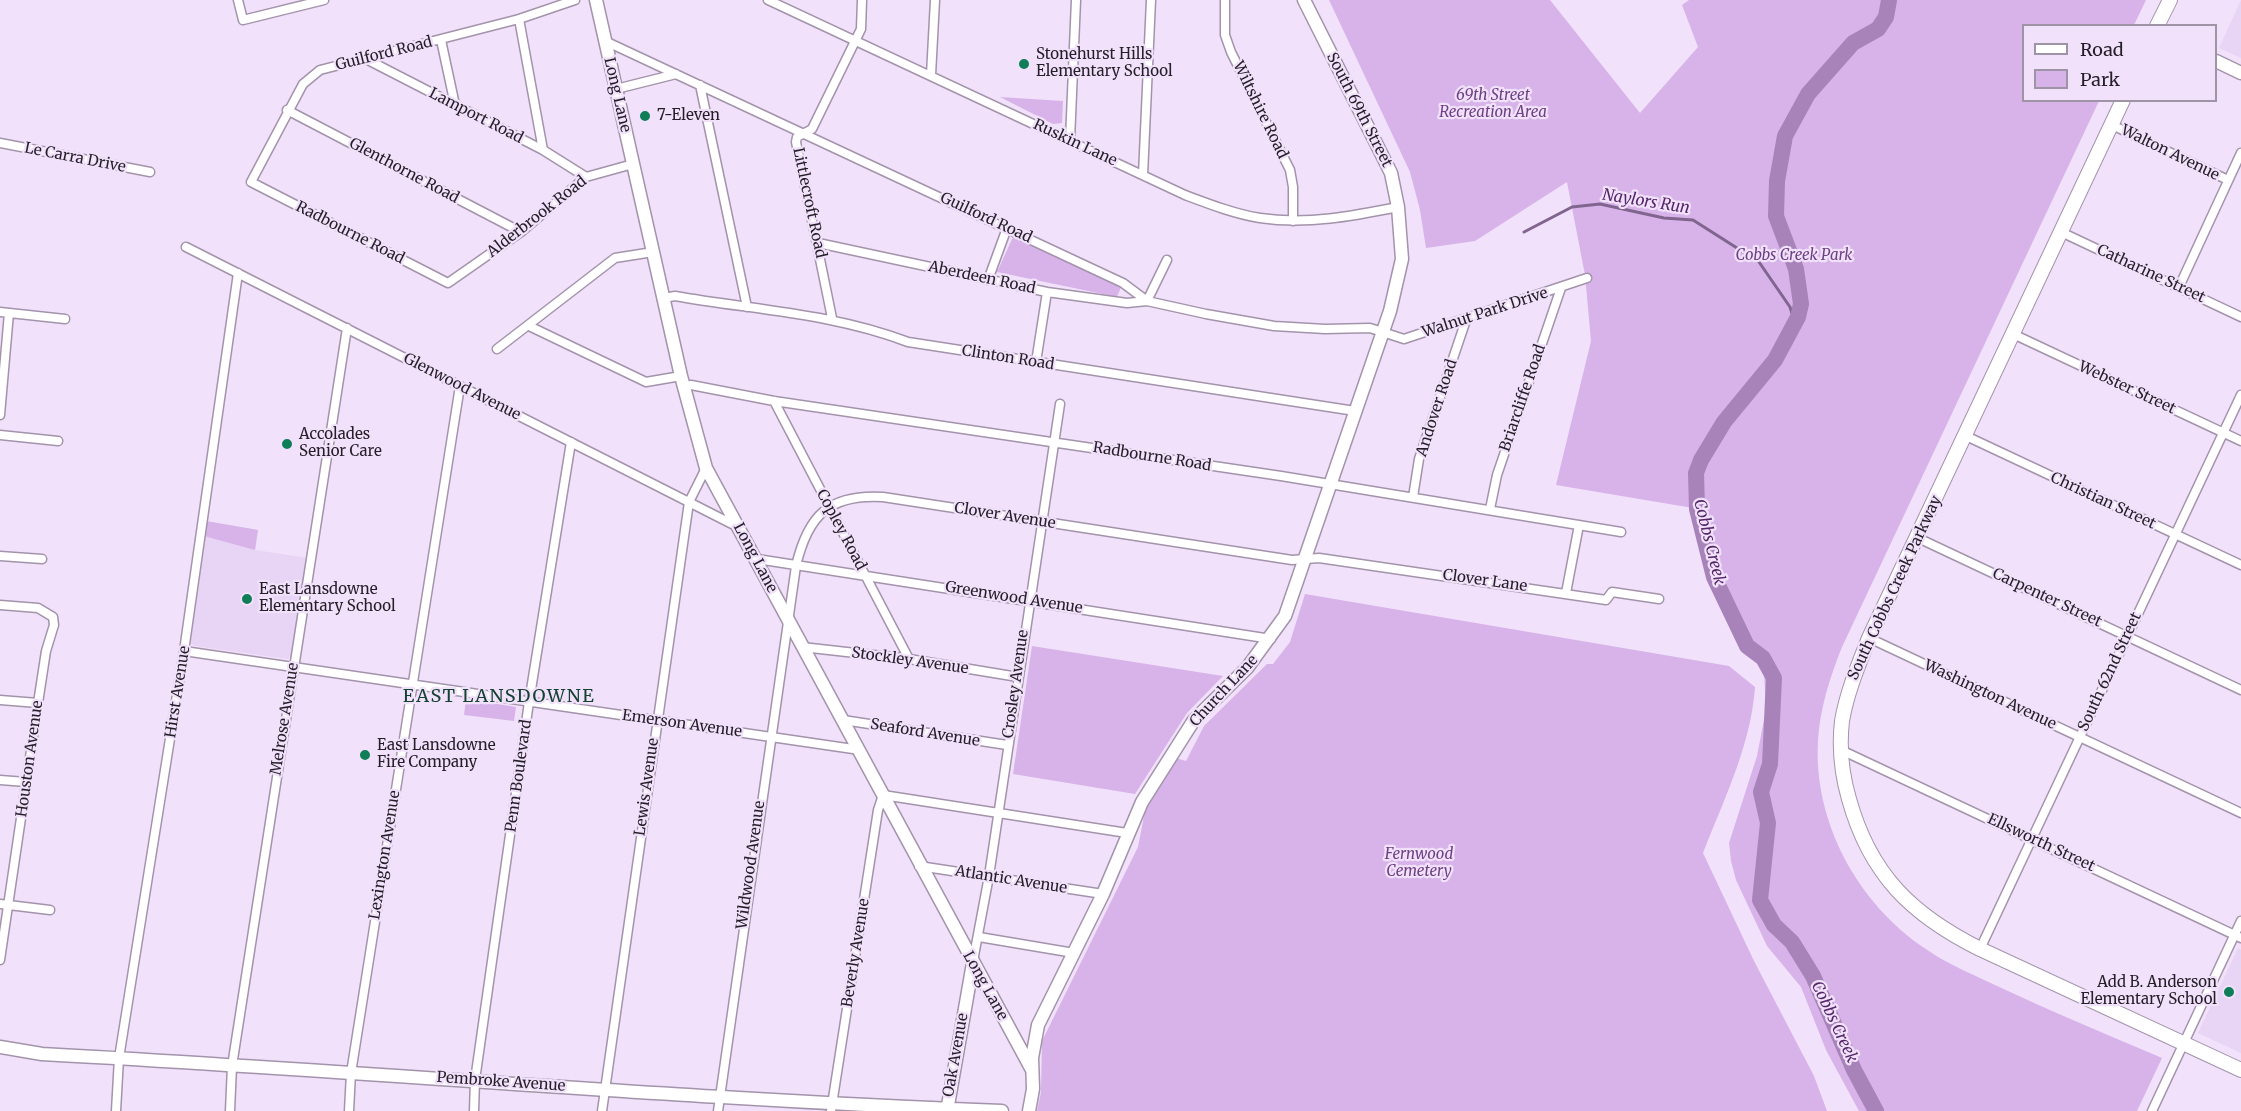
<!DOCTYPE html>
<style>
body{margin:0}
#map{position:relative;width:2241px;height:1111px;overflow:hidden;background:#f1e1fa;font-family:Merriweather,serif}
canvas{display:block}
.legend{position:absolute;left:2022px;top:24px;width:195px;height:78px;box-sizing:border-box;background:#f1e1fa;border:2px solid #9f93a6;margin:0;padding:8px 10px;list-style:none;font-size:18px;color:#241e28}
.legend li{display:flex;align-items:center;gap:12px;height:30px}
.legend b{width:30px;border:2px solid #9f93a6}
</style>
<div id="map">
<canvas width="2241" height="1111"></canvas>
<ul class="legend">
<li><b style="height:8px;background:#fff"></b>Road</li>
<li><b style="height:16px;background:#d7b3ea"></b>Park</li>
</ul>
</div>
<script>
const context = document.querySelector('canvas').getContext('2d');
context.lineJoin = 'round';
function fillPath(path, color) { context.fillStyle = color; context.fill(path, 'evenodd'); }
function trace(path, color, width, dash) { context.strokeStyle = color; context.lineWidth = width; context.lineCap = dash ? 'butt' : 'round'; context.setLineDash(dash || []); context.stroke(path); }
function label(font, color, halo, rows, align = 'center') {
  context.font = font + ' Merriweather,serif'; context.lineWidth = 4.5; context.setLineDash([]); context.textBaseline = 'middle'; context.strokeStyle = halo; context.fillStyle = color; for (const [text, x, y, turn = 0] of rows) {
    context.save(); context.translate(x, y); context.rotate((+turn || 0) * Math.PI / 180); context.textAlign = isNaN(turn) ? turn : align; if (halo) context.strokeText(text, 0, 0); context.fillText(text, 0, 0); context.restore();
  }
}
fillPath(new Path2D(`
 M2241,0V58L2219,48Z
 M206,521L258,530L255,550L307,558L292,654L288,659L195,646L188,642Z
 M2238,948L2241,950V1053L2198,1033Z`), '#e8d4f4');
fillPath(new Path2D(`
 M1329,0H1550L1640,113L1698,47L1682,5L1689,0H2146L2134,25L2024,26V100L2099,101L1842,647C1830,677 1820,708 1818,740C1813,822 1858,904 1926,949C1947,964 1972,974 1995,985C2050,1011 2106,1034 2162,1058L2137,1111H1859L1826,1050L1801,987L1767,946L1736,880L1731,861L1729,843L1757,756L1766,709L1764,673L1758,659L1734,627L1704,561L1695,529L1693,508L1556,485L1591,341L1585,275L1567,182L1475,241L1426,248L1420,210L1410,172Z
 M1000,97L1063,101L1062,123L1053,124Z
 M1013,237L1121,287L1117,297L997,272Z
 M206,521L258,530L255,550L204,536Z
 M1305,594L1729,666L1755,687C1751,745 1724,799 1703,853L1754,961L1814,1076L1827,1111H1037L1041,1092L1042,1041L1138,847L1145,811L1176,758L1186,761L1204,726L1267,664H1273L1290,642Z
 M1032,646L1223,676L1187,713L1135,794L1013,774Z
 M466,699L516,707L514,721L464,715Z`), '#d7b3ea');
trace(new Path2D(`
 M1524,232L1572,207L1600,204L1664,218L1693,220L1759,262L1790,307L1795,323`), '#80658e', 3);
trace(new Path2D(`
 M1876,1111L1854,1070L1813,976L1792,942L1774,925L1760,900L1768,823L1761,792L1770,764L1774,678L1763,658L1747,646L1714,577L1697,509L1696,473L1701,460L1724,422L1775,360L1798,317L1801,304L1796,269L1776,216L1777,181L1785,136L1808,94L1853,43L1878,29L1886,17L1889,0`), '#a783ba', 16);
const street = new Path2D(`
 M238,0L243,20L324,0
 M575,0L519,19L320,70L303,84L251,182L448,283L521,232L586,177L633,164
 M768,0L1185,195C1209,204 1235,214 1260,218C1307,225 1353,216 1398,207
 M1225,0V35L1231,52L1290,170L1293,187V221
 M519,19L543,150
 M441,40L455,105
 M605,41L1123,283L1147,301L1206,314L1274,326L1325,329L1370,328L1404,339L1587,278
 M364,58L543,150L586,177
 M931,75L935,0
 M700,85L747,307
 M616,89L676,74
 M287,110L521,232
 M2112,125L2228,180
 M1070,140L1076,0
 M0,143L150,172
 M1143,175L1151,0
 M2061,232L2241,317
 M818,243L1047,292L1127,303L1147,301L1167,260
 M186,247L736,526
 M988,280L1007,228
 M2179,287L2241,153
 M664,298L675,296C754,310 832,313 908,342L1355,411
 M0,312L65,319
 M832,318L796,142L797,137L812,129L861,29L862,0
 M529,326L646,382L681,376
 M2013,334L2241,441
 M497,349L615,258L653,252
 M1036,362L1047,292
 M683,387L691,385L774,401L1281,476L1621,532
 M774,401L909,659
 M0,415L9,313
 M0,435L58,441
 M1966,436L2241,565
 M1413,497L1419,459L1466,320
 M1490,509L1497,475L1561,288
 M1918,538L2241,690
 M0,556L42,559
 M757,559L1271,639
 M1566,593L1579,525
 M0,605L38,608L53,617L54,625L46,651L38,703L0,960
 M1869,638L2241,813
 M802,647L909,659L1018,677
 M184,651L860,750
 M0,700L38,703
 M843,720L1007,745
 M1841,750L2241,938
 M0,780L26,782
 M919,866L1103,894
 M0,904L50,910
 M979,937L1074,953
 M1980,949L2241,395
 M973,961L989,876L1060,404
 M116,1111L119,1058L184,651L238,273
 M230,1111L232,1066L347,328
 M349,1111L351,1073L460,386
 M474,1111L475,1080L529,702L571,442
 M602,1111L689,502L706,468
 M718,1111L796,566C808,515 829,494 883,497L1292,560L1319,558L1606,600L1612,592L1659,599
 M831,1111L878,810L883,795L1127,833
 M2152,1111L2241,921`);
const secondary = new Path2D(`
 M596,0L681,376L706,468L1032,1070
 M2216,61L2241,73
 M0,1047L42,1054C362,1071 682,1099 1002,1111
 M947,1111L973,963
 M1029,1111L1033,1089L1032,1058L1038,1025L1103,894L1142,802L1194,720L1247,668L1285,616L1390,311L1402,259L1398,207L1391,173L1304,0`);
const primary = new Path2D(`
 M2157,26L2170,0
 M2123,100L1869,638C1858,666 1847,692 1842,721C1839,747 1842,775 1849,799C1870,875 1912,915 1980,949L2241,1070`);
trace(street, '#a393ab', 11);
trace(secondary, '#a393ab', 15);
trace(primary, '#a393ab', 16);
trace(street, '#fff', 8);
trace(secondary, '#fff', 12);
trace(primary, '#fff', 14);
for (const [x, y, r, color] of [
 [1024,64,6,"#107d59"],
 [645,116,6,"#107d59"],
 [287,444,6,"#107d59"],
 [247,599,6,"#107d59"],
 [365,755,6,"#107d59"],
 [2229,992,6,"#107d59"]
]) { const dot = new Path2D(); dot.arc(x, y, r, 0, 2 * Math.PI); context.fillStyle = color; context.fill(dot); trace(dot, '#f1e1fa', 2); }
label('15px', '#241e28', '#f1e1fa', [
 ["Guilford Road",384,54,-14],
 ["Long Lane",617,95,77],
 ["Wiltshire Road",1260,110,64],
 ["South 69th Street",1359,110,63],
 ["Lamport Road",476,116,27],
 ["Ruskin Lane",1075,143,25],
 ["Walton Avenue",2170,153,26],
 ["Le Carra Drive",75,158,11],
 ["Glenthorne Road",404,171,28],
 ["Littlecroft Road",809,203,78],
 ["Alderbrook Road",537,217,-38],
 ["Guilford Road",986,218,25],
 ["Radbourne Road",350,233,27],
 ["Catharine Street",2151,274,25],
 ["Aberdeen Road",982,278,12],
 ["Walnut Park Drive",1485,313,-18],
 ["Clinton Road",1008,358,9],
 ["Glenwood Avenue",462,387,27],
 ["Webster Street",2127,388,25],
 ["Briarcliffe Road",1523,398,-71],
 ["Andover Road",1437,408,-72],
 ["Radbourne Road",1152,457,9],
 ["Christian Street",2103,501,25],
 ["Clover Avenue",1005,516,9],
 ["Copley Road",841,530,62],
 ["Long Lane",755,558,62],
 ["Clover Lane",1485,581,8],
 ["South Cobbs Creek Parkway",1895,588,-65],
 ["Greenwood Avenue",1014,598,9],
 ["Carpenter Street",2047,598,25],
 ["Stockley Avenue",910,661,8],
 ["South 62nd Street",2110,672,-65],
 ["Crosley Avenue",1016,684,-82],
 ["Church Lane",1224,691,-47],
 ["Hirst Avenue",178,692,-81],
 ["Washington Avenue",1990,695,25],
 ["Melrose Avenue",285,719,-81],
 ["Emerson Avenue",682,724,8],
 ["Seaford Avenue",925,733,9],
 ["Houston Avenue",30,759,-82],
 ["Penn Boulevard",519,776,-82],
 ["Lewis Avenue",647,787,-82],
 ["Ellsworth Street",2041,843,25],
 ["Lexington Avenue",385,855,-81],
 ["Wildwood Avenue",751,865,-82],
 ["Atlantic Avenue",1011,880,9],
 ["Beverly Avenue",856,953,-81],
 ["Long Lane",985,986,61],
 ["Oak Avenue",956,1055,-80],
 ["Pembroke Avenue",501,1082,4]
]);
label('15px', '#241e28', '#f1e1fa', [
 ["Stonehurst Hills",1036,55],
 ["Elementary School",1036,72],
 ["7-Eleven",657,116],
 ["Accolades",299,435],
 ["Senior Care",299,452],
 ["East Lansdowne",259,590],
 ["Elementary School",259,607],
 ["East Lansdowne",377,746],
 ["Fire Company",377,763],
 ["Add B. Anderson",2217,983,"right"],
 ["Elementary School",2217,1000,"right"]
], 'left');
label('italic 15px', '#6e4084', '#f1e1fa', [
 ["69th Street",1493,96],
 ["Recreation Area",1493,113],
 ["Cobbs Creek Park",1794,256],
 ["Fernwood",1419,855],
 ["Cemetery",1419,872]
]);
label('italic 16px', '#55276a', '#f1e1fa', [
 ["Naylors Run",1646,202,9],
 ["Cobbs Creek",1709,542,76],
 ["Cobbs Creek",1834,1022,65]
]);
context.letterSpacing = '1.5px';
label('18px', '#144230', '#f1e1fa', [
 ["EAST LANSDOWNE",499,697]
]);
context.letterSpacing = '0px';
</script>
